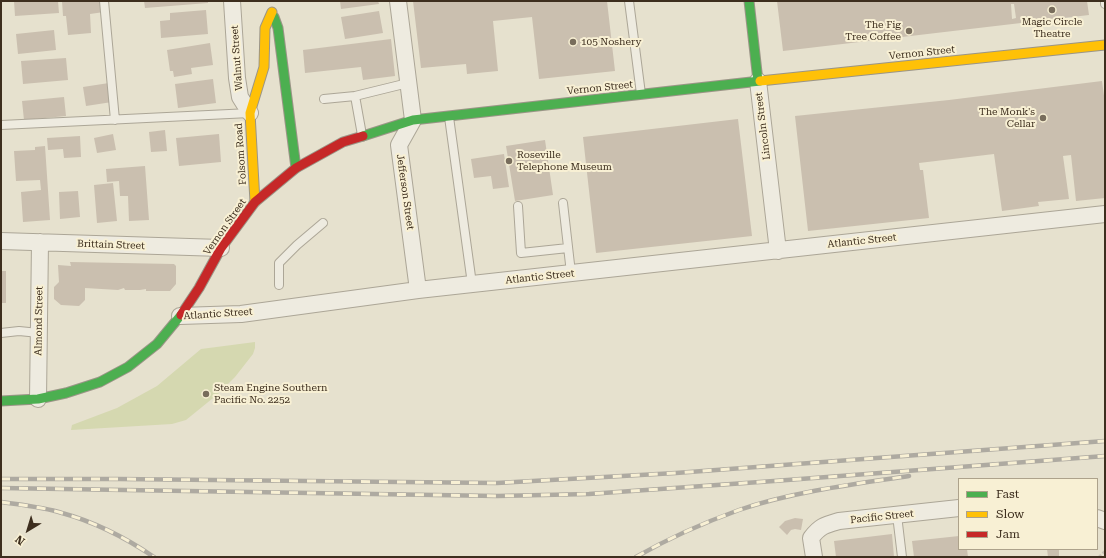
<!DOCTYPE html>
<style>
body{margin:0}
#map{position:relative;width:1106px;height:558px;overflow:hidden;background:#e6e1ce;font-family:"Roboto Serif",serif}
canvas{display:block}
.frame{position:absolute;inset:0;border:2px solid #3d2e1e;pointer-events:none}
.legend{position:absolute;left:958px;top:478px;width:140px;height:72px;box-sizing:border-box;background:#f8f0d4;border:1px solid #ada28b;margin:0;padding:5px 7px;list-style:none;font-size:12px;color:#3d2e1e}
.legend li{display:flex;align-items:center;gap:8px;height:20px}
.legend b{width:20px;border:1px solid #ada28b}
.north{position:absolute;left:8px;top:510px;width:40px;height:40px;-webkit-text-stroke:3px #f8f0d4;paint-order:stroke;rotate:218deg;font-size:11px;font-weight:700;line-height:16px;text-align:center;color:#3d2e1e}
.north::after{content:'';display:block;margin:auto;width:14px;height:18px;background:#3d2e1e;clip-path:polygon(50% 0,100% 100%,50% 72%,0 100%)}
</style>
<div id="map">
<canvas width="1106" height="558"></canvas>
<div class="frame"></div>
<ul class="legend">
<li><b style="height:5px;background:#4caf50"></b>Fast</li>
<li><b style="height:5px;background:#ffc107"></b>Slow</li>
<li><b style="height:5px;background:#c62828"></b>Jam</li>
</ul>
<div class="north">N</div>
</div>
<script>
const context = document.querySelector('canvas').getContext('2d');
context.lineJoin = 'round';
function fillPath(path, color) { context.fillStyle = color; context.fill(path, 'evenodd'); }
function trace(path, color, width, dash) { context.strokeStyle = color; context.lineWidth = width; context.lineCap = dash ? 'butt' : 'round'; context.setLineDash(dash || []); context.stroke(path); }
function label(font, color, halo, rows, align = 'center') {
  context.font = font + ' "Roboto Serif",serif'; context.lineWidth = 4; context.setLineDash([]); context.textBaseline = 'middle'; context.strokeStyle = halo; context.fillStyle = color; for (const [text, x, y, turn = 0] of rows) {
    context.save(); context.translate(x, y); context.rotate((+turn || 0) * Math.PI / 180); context.textAlign = isNaN(turn) ? turn : align; if (halo) context.strokeText(text, 0, 0); context.fillText(text, 0, 0); context.restore();
  }
}
fillPath(new Path2D(`
 M255,342V348L253,354L235,377L218,394L186,420L172,424L71,430L72,425L117,408L157,386L201,349Z`), '#d5d8b0');
fillPath(new Path2D(`
 M14,1H58L59,13L15,16Z
 M62,1H103L104,12L90,14L91,33L68,35L66,16H63Z
 M144,1H208V3L145,8Z
 M340,1H378L379,4L341,9Z
 M413,1H607L615,71L539,79L532,17L493,21L498,71L467,74L466,64L421,68Z
 M777,1H1087L1089,15L783,51ZM1011,4H1014L1016,18L1012,19Z
 M206,10L208,34L161,38L160,21L170,20V13Z
 M379,11L383,33L345,39L341,17Z
 M54,30L56,50L18,54L16,34Z
 M391,39L395,76L363,80L361,67L305,73L303,50Z
 M210,43L213,65L191,68L192,74L174,77L173,71H170L167,50Z
 M66,58L68,80L23,84L21,61Z
 M213,79L216,103L178,108L175,84Z
 M1102,81L1105,103V198L1076,201L1071,155L1063,156L1069,199L1038,202L1039,206L1002,211L994,154L919,163L920,170H923L929,218L808,231L795,116L949,100Z
 M109,83L112,102L86,106L83,87Z
 M64,97L66,116L24,120L22,101Z
 M738,119L752,236L596,253L583,137Z
 M165,130L167,151L151,152L149,132Z
 M113,134L116,150L97,153L94,138Z
 M219,134L221,162L179,166L176,138Z
 M80,136L81,157L64,158L63,149L48,150L47,138Z
 M545,140L553,195L515,201L506,146Z
 M45,146L50,220L23,222L21,192L41,190L40,180L16,181L14,151L35,150V147Z
 M504,154L509,187L493,189L491,176L474,178L471,159Z
 M145,166L149,220L129,221L128,196H120L119,181L107,182L106,169Z
 M113,183L117,221L97,223L94,185Z
 M78,191L80,217L60,219L59,192Z
 M70,262L174,264L176,266V284L170,291H146V289L140,290H125L124,288L118,290L85,288V300L79,306L61,305L54,299V287L59,282L58,265L71,266Z
 M1,271H6V303H1Z
 M795,518L803,519L801,530L795,529L791,530L787,535L779,527L785,521Z
 M892,534L894,557H836L834,541Z
 M959,536V549H967L968,557H914L912,541Z
 M1047,549H1059V556L1048,557Z`), '#cabfaf');
const lane = new Path2D(`
 M104,1L115,120
 M629,1L641,94
 M1105,1V4
 M324,99L355,96
 M449,117L472,284
 M1,125L250,113
 M362,135L355,96L408,83
 M563,203L571,273
 M518,206L521,253L568,248
 M279,285V263L297,245L323,223
 M1,333L19,331L39,333
 M897,515L902,557`);
const street = new Path2D(`
 M232,1L237,78L240,97L250,113
 M398,1L413,120L399,145L418,290
 M758,81L778,251
 M1,241L221,248
 M180,316L241,314L418,290L1105,214
 M38,399L40,242
 M1097,518L1105,521
 M814,557L811,538C820,526 825,525 839,521L959,508`);
const fast = new Path2D(`
 M749,1L758,81
 M274,17L278,28L296,168
 M363,136L413,120L760,81
 M1,401L38,399L66,393L100,382L128,367L157,344L181,315`);
const slow = new Path2D(`
 M760,81L1105,45
 M255,202L250,113L264,67L265,28L272,12`);
const jam = new Path2D(`
 M181,315L199,288L221,248L255,202L296,168L343,142L363,136`);
trace(lane, '#aca697', 10);
trace(street, '#aca697', 18);
trace(fast, '#9b9587', 11);
trace(slow, '#9b9587', 11);
trace(jam, '#9b9587', 11);
trace(new Path2D(`
 M1099,557L1105,551`), '#c7c2b7', 2.5, [3, 2]);
trace(lane, '#eeebe0', 8);
trace(street, '#eeebe0', 16);
trace(fast, '#4caf50', 9);
trace(slow, '#ffc107', 9);
trace(jam, '#c62828', 9);
const rail = new Path2D(`
 M1,479H119L497,483L676,473L1105,441
 M1,488L497,496L589,494L774,481L1105,456
 M1,502C21,505 42,507 62,513C95,522 126,538 154,557
 M636,557C669,538 703,523 739,510C791,492 854,484 909,476`);
trace(rail, '#aeaaa1', 4.5);
trace(rail, '#f8f0d4', 3, [9]);
for (const [x, y, r, color] of [
 [1052,10,4,"#786d5c"],
 [909,31,4,"#786d5c"],
 [573,42,4,"#786d5c"],
 [1043,118,4,"#786d5c"],
 [509,161,4,"#786d5c"],
 [206,394,4,"#786d5c"]
]) { const dot = new Path2D(); dot.arc(x, y, r, 0, 2 * Math.PI); context.fillStyle = color; context.fill(dot); trace(dot, '#f8f0d4', 1.5); }
label('10px', '#3d2e1e', '#f8f0d4', [
 ["Magic Circle",1052,22,"center"],
 ["Theatre",1052,34,"center"],
 ["The Fig",901,25,"right"],
 ["Tree Coffee",901,37,"right"],
 ["105 Noshery",581,42],
 ["The Monk's",1035,112,"right"],
 ["Cellar",1035,124,"right"],
 ["Roseville",517,155],
 ["Telephone Museum",517,167],
 ["Steam Engine Southern",214,388],
 ["Pacific No. 2252",214,400]
], 'left');
label('10px', '#3d2e1e', '#f8f0d4', [
 ["Vernon Street",922,53,-6],
 ["Walnut Street",237,58,-94],
 ["Vernon Street",600,88,-6],
 ["Lincoln Street",763,126,-97],
 ["Folsom Road",241,154,-94],
 ["Jefferson Street",405,192,82],
 ["Vernon Street",225,227,-55],
 ["Atlantic Street",862,241,-6],
 ["Brittain Street",111,245,2],
 ["Atlantic Street",540,277,-6],
 ["Atlantic Street",218,314,-4],
 ["Almond Street",39,321,-89],
 ["Pacific Street",882,517,-6]
]);
</script>
